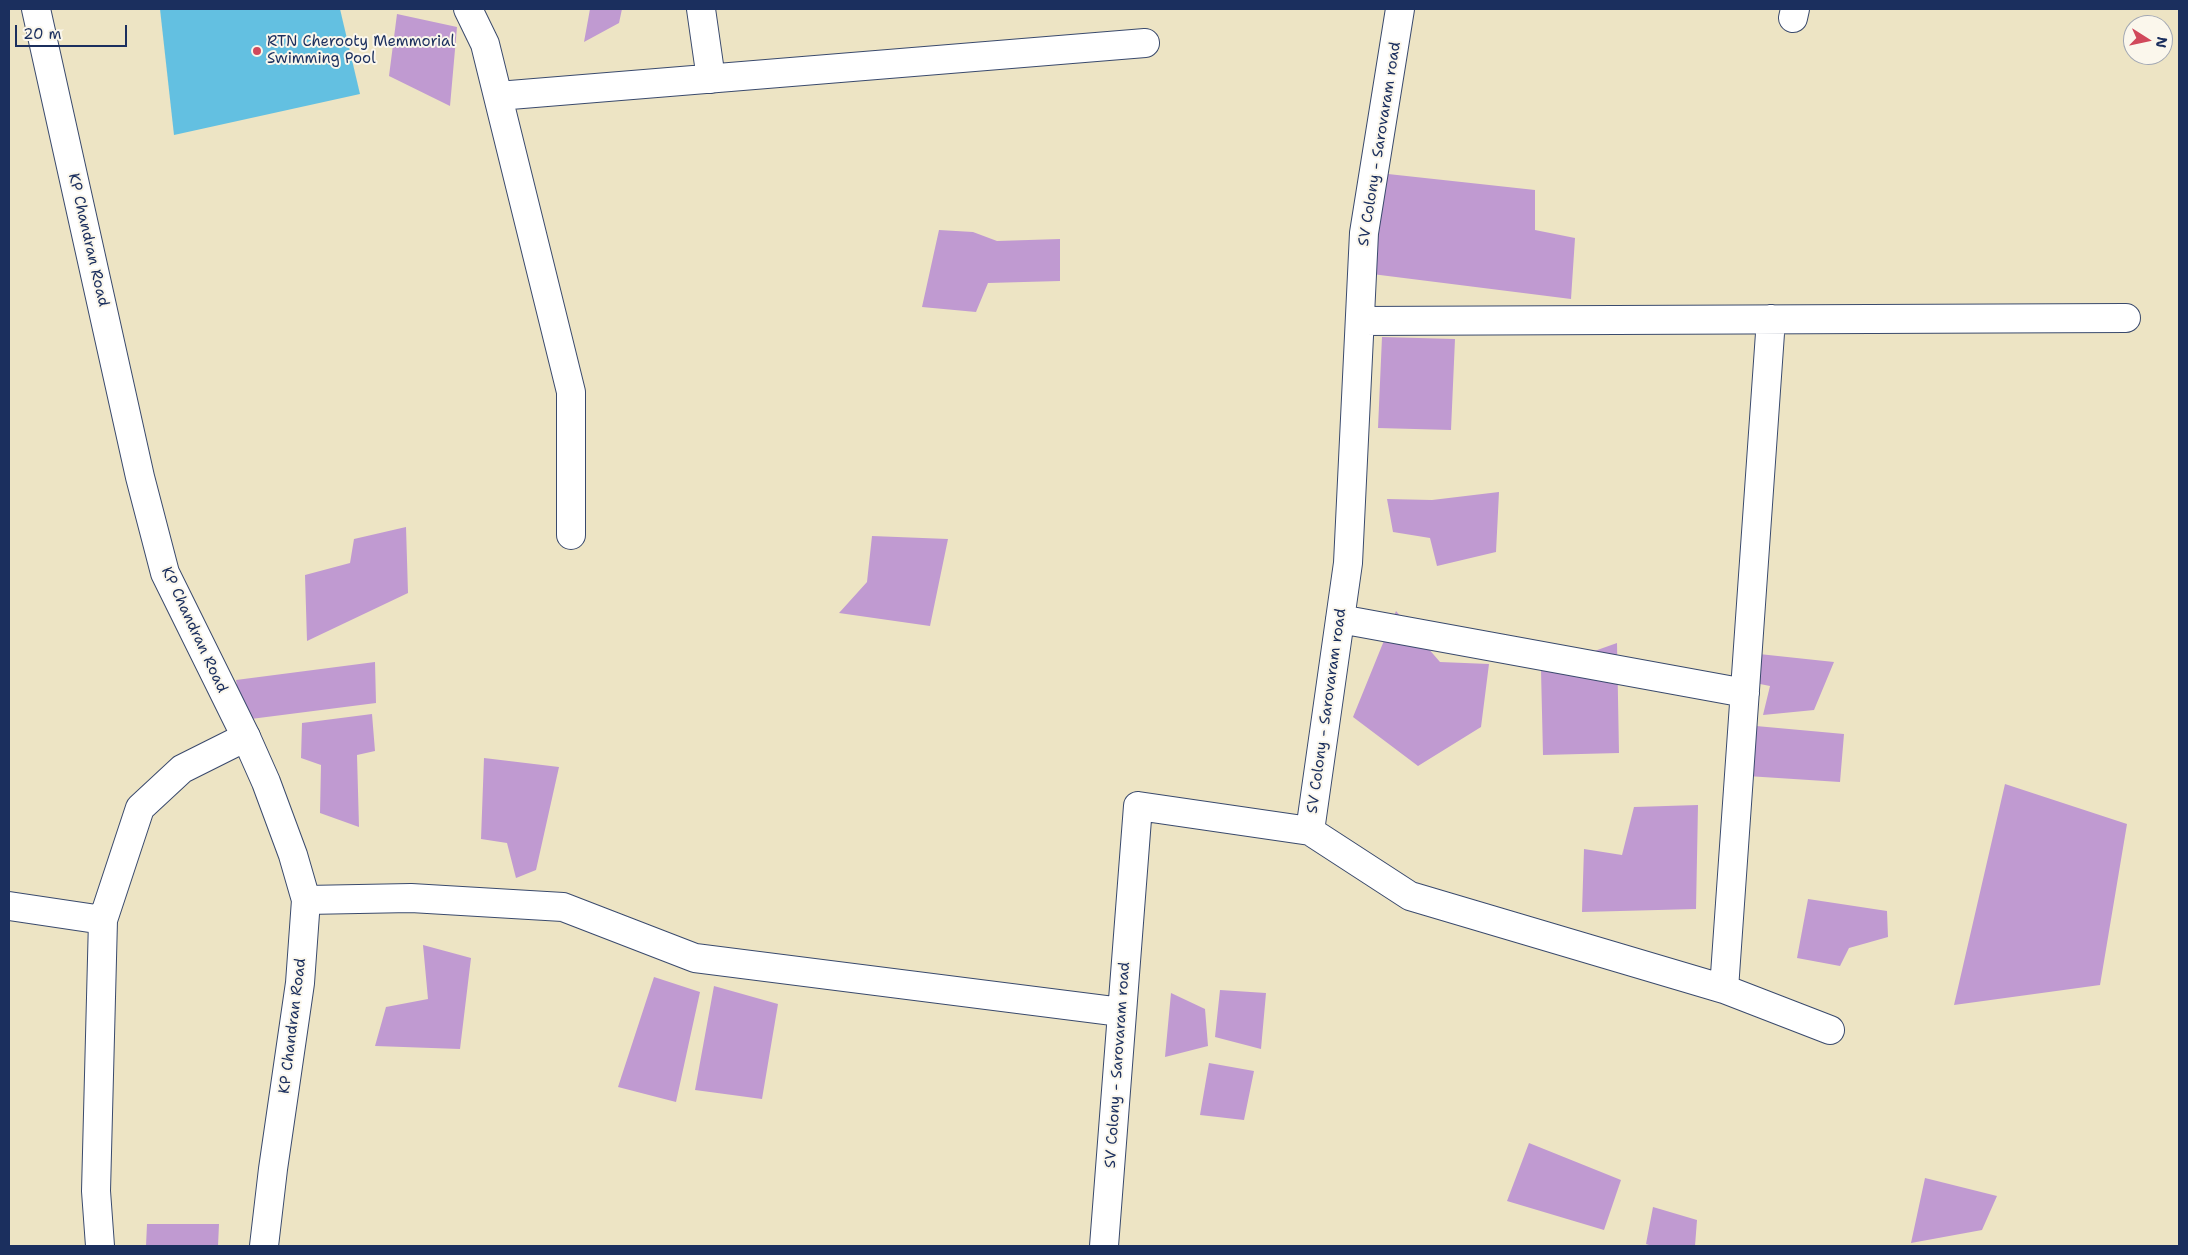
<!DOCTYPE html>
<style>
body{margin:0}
#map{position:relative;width:2188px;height:1255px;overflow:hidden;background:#ede4c4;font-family:"Shantell Sans",sans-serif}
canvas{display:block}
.frame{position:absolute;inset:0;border:10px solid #1b2f5e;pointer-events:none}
.north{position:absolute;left:2123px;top:15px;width:50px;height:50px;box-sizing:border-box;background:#fbf7ec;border:1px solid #a1a7b3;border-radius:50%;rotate:100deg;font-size:14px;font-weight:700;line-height:20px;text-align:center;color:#1b2f5e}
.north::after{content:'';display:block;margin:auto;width:18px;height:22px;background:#d1495b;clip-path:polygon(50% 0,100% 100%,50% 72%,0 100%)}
.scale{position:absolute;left:15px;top:25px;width:112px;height:22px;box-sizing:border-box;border:2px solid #1b2f5e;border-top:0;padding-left:6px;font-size:15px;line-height:18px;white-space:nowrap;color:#1b2f5e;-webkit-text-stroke:4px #fbf7ec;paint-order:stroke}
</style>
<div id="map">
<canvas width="2188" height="1255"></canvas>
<div class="frame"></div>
<div class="north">N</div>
<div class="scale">20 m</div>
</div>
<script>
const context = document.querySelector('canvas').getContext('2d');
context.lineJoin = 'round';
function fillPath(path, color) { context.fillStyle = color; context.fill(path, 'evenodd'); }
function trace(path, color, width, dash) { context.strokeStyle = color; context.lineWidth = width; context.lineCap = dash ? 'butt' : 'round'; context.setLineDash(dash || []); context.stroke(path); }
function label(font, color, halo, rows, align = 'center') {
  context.font = font + ' "Shantell Sans",sans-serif'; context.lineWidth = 4; context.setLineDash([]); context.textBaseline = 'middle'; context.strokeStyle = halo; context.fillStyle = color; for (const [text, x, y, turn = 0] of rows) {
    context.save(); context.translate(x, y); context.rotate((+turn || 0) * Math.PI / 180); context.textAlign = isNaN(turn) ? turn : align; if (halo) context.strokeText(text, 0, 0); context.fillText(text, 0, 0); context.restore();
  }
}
fillPath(new Path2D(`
 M160,9H340L360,94L174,135Z`), '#63c0e1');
fillPath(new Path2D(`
 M590,9H622L619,23L584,42Z
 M397,14L457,27L450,106L389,76Z
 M1388,174L1535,190V230L1575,238L1571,299L1372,274Z
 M939,230L973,232L997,241L1060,239V281L988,283L976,312L922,307Z
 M1382,337L1455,339L1451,430L1378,428Z
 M1499,492L1496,552L1437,566L1430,538L1393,532L1387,499L1432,500Z
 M406,527L408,593L307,641L305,575L350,563L354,539Z
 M872,536L948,539L930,626L839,613L867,582Z
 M1396,611L1440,662L1489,664L1481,727L1418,766L1353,717Z
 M1617,643L1619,753L1543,755L1541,670Z
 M1759,654L1834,662L1814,710L1763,715L1770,686L1750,682Z
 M375,662L376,703L243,720L236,680Z
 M372,714L375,751L357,755L359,827L320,813L321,765L301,758L302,723Z
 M1756,726L1844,734L1840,782L1747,776Z
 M484,758L559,767L536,870L516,878L507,843L481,839Z
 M2005,784L2127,824L2100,985L1954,1005Z
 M1698,805L1696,909L1582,912L1584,849L1622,855L1634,807Z
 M1808,899L1887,911L1888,937L1849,948L1840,966L1797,958Z
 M423,945L471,958L460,1049L375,1046L386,1007L428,999Z
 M654,977L700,992L676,1102L618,1087Z
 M714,986L778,1004L762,1099L695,1090Z
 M1220,990L1266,993L1261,1049L1215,1037Z
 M1171,993L1205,1009L1208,1046L1165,1057Z
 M1209,1063L1254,1071L1244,1120L1200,1115Z
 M1529,1143L1621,1180L1604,1230L1507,1201Z
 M1925,1178L1997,1196L1982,1230L1911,1243Z
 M1653,1207L1697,1220L1695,1246H1652L1646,1244Z
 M147,1224H219L218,1246H146Z`), '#c09ad1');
const minor = new Path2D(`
 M468,9L485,44L571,392V535
 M701,9L711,79
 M1793,18L1795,9
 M498,96L1145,43
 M1360,321L2126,318
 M1340,619L1745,693
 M1310,831L1410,896L1724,989L1830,1030
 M306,900L411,898L563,907L695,958L1121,1012
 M9,906L103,920
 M1724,989L1771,319
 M100,1246L96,1191L103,920L140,808L182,769L246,737
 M1104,1246L1138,806L1310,831L1348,563L1364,233L1400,9`);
const secondary = new Path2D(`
 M36,9L140,477L165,573L246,737L266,782L293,855L306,900L300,983L273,1169L264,1246`);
trace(minor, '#3a4a6d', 30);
trace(secondary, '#3a4a6d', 30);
trace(minor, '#fff', 28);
trace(secondary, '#fff', 28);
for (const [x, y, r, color] of [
 [257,51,5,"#d1495b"]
]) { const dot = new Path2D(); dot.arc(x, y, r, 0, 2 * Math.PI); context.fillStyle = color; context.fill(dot); trace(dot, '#fbf7ec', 2); }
label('15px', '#1b2f5e', '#fbf7ec', [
 ["RTN Cherooty Memmorial",267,42],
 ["Swimming Pool",267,59]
], 'left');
label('15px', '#1b2f5e', '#fbf7ec', [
 ["SV Colony - Sarovaram road",1380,144,-81],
 ["KP Chandran Road",88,240,77],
 ["KP Chandran Road",194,630,65],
 ["SV Colony - Sarovaram road",1327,711,-82],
 ["KP Chandran Road",293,1026,-83],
 ["SV Colony - Sarovaram road",1118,1065,-86]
]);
</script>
